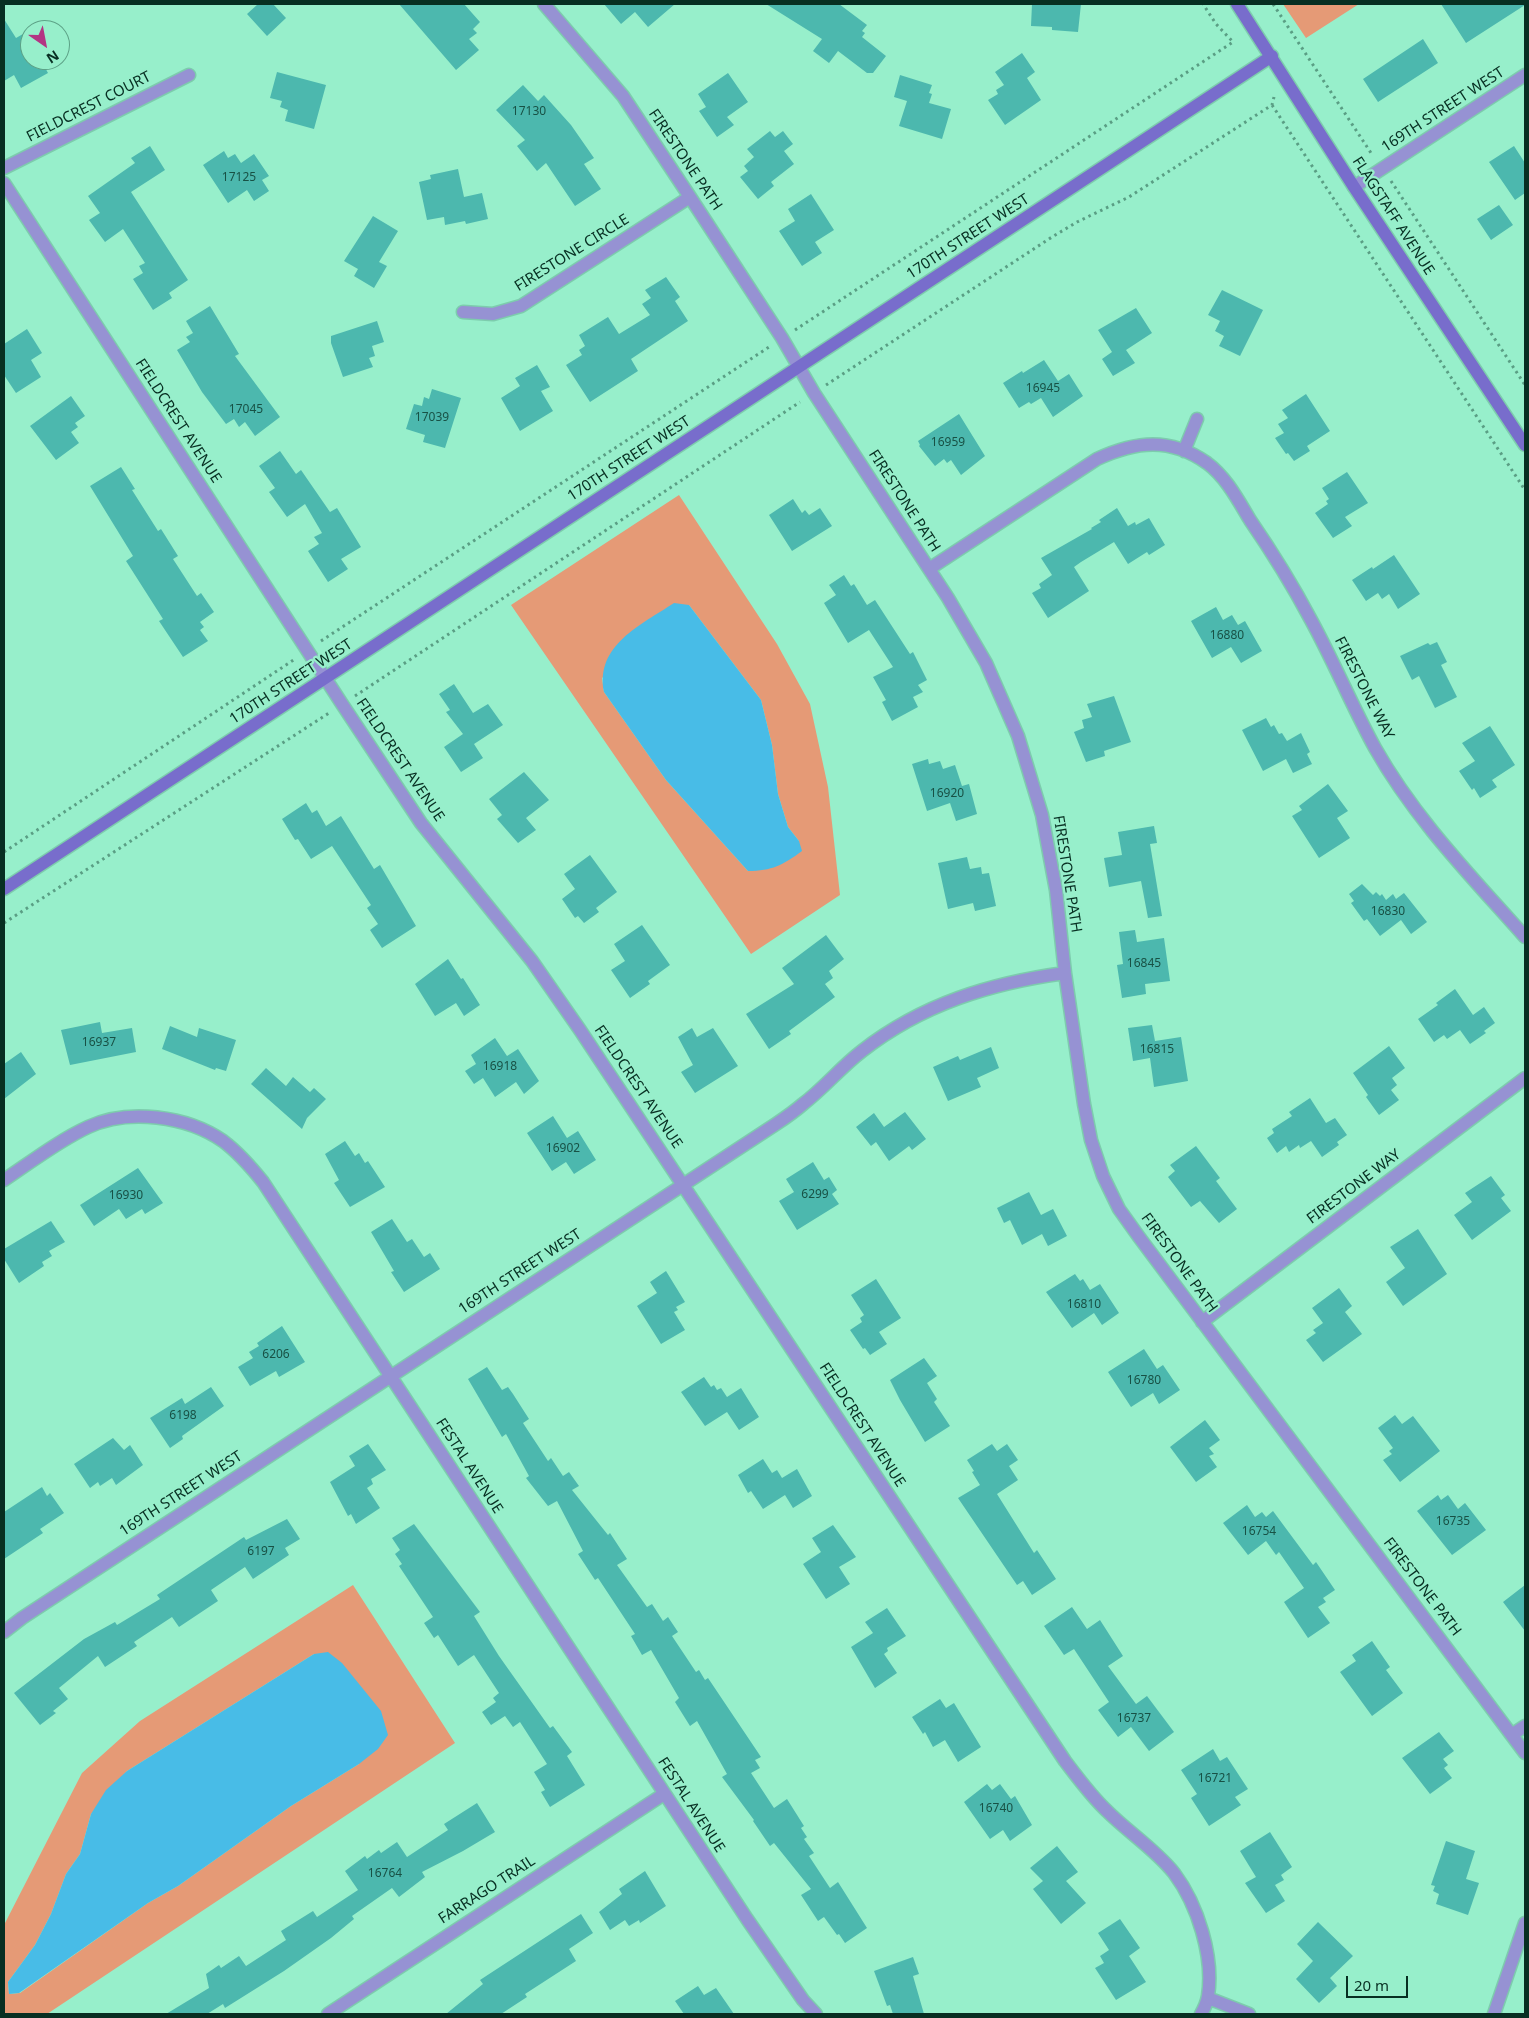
<!DOCTYPE html>
<style>
body{margin:0}
#map{position:relative;width:1529px;height:2018px;overflow:hidden;background:#97efcb;font-family:"Noto Sans",sans-serif}
canvas{display:block}
.frame{position:absolute;inset:0;border:5px solid #072f22;pointer-events:none}
.north{position:absolute;left:20px;top:20px;width:50px;height:50px;box-sizing:border-box;background:#97efcb;border:1px solid #5da287;border-radius:50%;rotate:147deg;font-size:14px;font-weight:700;line-height:20px;text-align:center;color:#072f22}
.north::after{content:'';display:block;margin:auto;width:18px;height:22px;background:#b33583;clip-path:polygon(50% 0,100% 100%,50% 72%,0 100%)}
.scale{position:absolute;left:1346px;top:1976px;width:62px;height:22px;box-sizing:border-box;border:2px solid #072f22;border-top:0;padding-left:6px;font-size:15px;line-height:18px;white-space:nowrap;color:#072f22;-webkit-text-stroke:4px #97efcb;paint-order:stroke}
</style>
<div id="map">
<canvas width="1529" height="2018"></canvas>
<div class="frame"></div>
<div class="north">N</div>
<div class="scale">20 m</div>
</div>
<script>
const context = document.querySelector('canvas').getContext('2d');
context.lineJoin = 'round';
function fillPath(path, color) { context.fillStyle = color; context.fill(path, 'evenodd'); }
function trace(path, color, width, dash) { context.strokeStyle = color; context.lineWidth = width; context.lineCap = dash ? 'butt' : 'round'; context.setLineDash(dash || []); context.stroke(path); }
function label(font, color, halo, rows, align = 'center') {
  context.font = font + ' "Noto Sans",sans-serif'; context.lineWidth = 4.5; context.setLineDash([]); context.textBaseline = 'middle'; context.strokeStyle = halo; context.fillStyle = color; for (const [text, x, y, turn = 0] of rows) {
    context.save(); context.translate(x, y); context.rotate((+turn || 0) * Math.PI / 180); context.textAlign = isNaN(turn) ? turn : align; if (halo) context.strokeText(text, 0, 0); context.fillText(text, 0, 0); context.restore();
  }
}
fillPath(new Path2D(`
 M1283,4H1359L1306,38Z
 M679,495L777,644L810,704L828,787L840,895L751,954L511,605ZM689,605L761,700L772,745L778,794L788,827L799,841L748,871L666,780L604,692L602,678Z
 M353,1585L455,1743L47,2014H4V1925L82,1773L140,1721ZM314,1654L359,1764L291,1806L178,1886L148,1903L20,1993L9,1994L8,1982L35,1945L51,1914L66,1874L80,1854L91,1814L127,1771Z`), '#e59a76');
fillPath(new Path2D(`
 M674,603L689,605L761,700L772,745L778,794L788,827L799,841L802,851C783,865 772,871 748,871L666,780L604,692C595,645 641,625 674,603Z
 M328,1652L342,1663L381,1711L388,1735L378,1749L359,1764L291,1806L178,1886L148,1903L19,1993L9,1994L8,1982L35,1945L51,1914L66,1874L80,1854L91,1814L106,1790L127,1771L314,1654Z`), '#48bce7');
fillPath(new Path2D(`
 M258,4H273L286,18L267,36L247,14Z
 M399,4H464L480,22L473,29L477,33L469,39L479,50L456,70Z
 M604,4H675L648,27L635,12L621,24Z
 M766,4H839L867,25L862,31L865,33L862,37L886,56L873,73H867L838,51L829,63L813,51L822,39Z
 M1032,4H1081L1078,32L1052,30V27L1031,26Z
 M1441,4H1525V5L1466,43Z
 M4,19L16,38L30,30V60H41L48,73L21,88L14,75L4,81Z
 M1423,39L1438,63L1378,102L1363,79Z
 M1022,53L1035,72L1027,78L1041,100L1005,125L988,100L998,94L996,90L1004,85L995,72Z
 M277,72L326,85L314,129L285,121L288,110L280,107L282,101L270,98Z
 M728,73L748,102L727,117L734,125L717,137L699,111L706,107L698,94Z
 M900,75L932,85L929,93L932,94L929,103L951,109L942,139L899,126L907,101L894,97Z
 M523,85L538,101L544,95L571,125L594,158L584,164L601,189L575,206L546,163L537,171L517,146L525,140L496,110Z
 M770,131L775,137L783,131L793,144L784,151L794,164L771,182L774,186L758,199L740,177L748,171L744,166L754,157L747,149Z
 M150,146L165,170L131,192L188,280L169,293L172,298L153,310L133,279L143,273L139,266L145,263L123,229L105,242L89,220L100,213L88,196L135,163L131,158Z
 M1514,146L1525,163V193L1515,200L1489,162Z
 M224,151L228,158L235,154L241,163L254,154L269,176L262,180L269,191L254,201L247,190L228,203L203,165Z
 M458,169L464,197L482,193L488,219L466,224L465,221L445,225L444,217L427,220L419,182L431,179L430,175Z
 M811,194L834,230L815,242L822,253L802,266L779,231L795,221L788,209Z
 M1499,205L1513,225L1491,240L1477,219Z
 M373,216L398,231L379,262L387,266L374,288L354,276L358,269L344,261Z
 M666,277L680,297L675,301L688,321L631,359L638,371L590,402L566,365L582,355L579,350L585,346L579,335L608,317L619,334L650,315L642,304L651,298L645,290Z
 M1222,290L1263,310L1240,356L1219,346L1224,336L1215,331L1220,321L1208,315Z
 M210,306L239,354L235,356L280,417L255,436L245,422L239,427L234,419L226,424L202,392L177,350L190,342L186,337L193,333L186,321Z
 M1136,308L1152,333L1126,350L1135,363L1113,376L1102,359L1112,352L1098,330Z
 M377,321L384,342L372,346L375,356L369,358L373,367L343,377L331,343V336Z
 M27,329L42,353L31,360L41,377L16,393L4,375V344Z
 M1044,360L1058,381L1069,374L1083,396L1053,417L1041,398L1031,404L1029,402L1019,408L1003,383L1022,371L1023,373Z
 M537,365L550,387L541,391L553,411L520,431L501,398L520,386L515,378Z
 M432,389L461,398L445,448L423,442L425,435L406,429L414,404L422,406L424,397L429,399Z
 M1306,394L1330,431L1307,446L1310,451L1294,461L1288,453L1286,454L1275,438L1284,433L1278,424L1288,418L1282,410Z
 M71,396L85,416L75,423L78,427L71,432L79,443L56,460L30,426Z
 M959,414L985,456L961,475L951,460L947,463L944,459L935,466L919,446L920,445L918,441Z
 M280,451L296,474L301,470L330,512L337,508L361,547L341,559L348,569L328,582L308,551L319,544L314,537L322,533L305,504L287,517L269,492L275,488L259,466Z
 M121,467L135,489L132,490L158,531L161,529L178,556L173,559L197,596L201,593L214,612L200,622L204,627L200,630L208,641L183,657L159,621L163,619L126,561L133,556L90,486Z
 M1347,472L1368,503L1345,517L1352,526L1333,538L1315,513L1328,504L1326,501L1329,499L1322,488Z
 M793,499L802,513L805,510L809,515L820,508L832,526L792,551L769,515Z
 M1117,508L1128,526L1135,522L1136,525L1149,518L1165,545L1149,555L1147,552L1128,564L1114,542L1081,562L1074,567L1089,591L1048,618L1032,593L1041,588L1039,584L1052,575L1041,558L1092,529L1091,528L1101,522L1099,520Z
 M1394,555L1420,594L1398,609L1389,594L1382,599L1378,593L1366,601L1352,580L1372,567L1373,569Z
 M844,575L851,586L854,584L867,605L875,600L910,654L913,652L927,680L918,685L923,692L913,697L918,707L892,721L882,702L886,700L873,677L893,667L869,630L848,643L824,603L836,595L829,585Z
 M1216,607L1223,620L1232,615L1238,625L1245,621L1262,651L1241,663L1231,647L1212,658L1191,621Z
 M1437,642L1447,662L1441,665L1457,697L1435,708L1419,676L1412,680L1400,656L1428,643L1430,645Z
 M454,684L473,713L488,704L503,725L474,744L483,758L461,772L444,747L463,734L446,712L450,710L439,694Z
 M1114,696L1131,742L1104,751L1105,756L1086,762L1074,732L1084,728L1082,720L1092,717L1087,704Z
 M1266,718L1271,727L1274,725L1279,734L1282,733L1287,741L1301,733L1310,752L1307,754L1312,764L1293,773L1286,759L1263,771L1242,730Z
 M1490,726L1515,765L1492,780L1497,787L1480,798L1474,788L1472,790L1459,771L1475,761L1462,743Z
 M928,759L929,764L940,761L943,769L955,765L962,786L969,784L977,814L956,821L950,803L927,811L912,764Z
 M524,772L549,800L526,818L536,830L518,843L497,819L502,815L489,799Z
 M1328,784L1348,811L1337,818L1350,838L1319,858L1292,816L1302,810L1299,806Z
 M306,803L312,813L317,810L326,826L341,816L374,869L380,865L416,926L382,948L370,930L378,924L367,908L371,905L332,846L311,859L298,839L295,840L282,819Z
 M1154,826L1157,843L1150,844L1162,916L1148,918L1141,881L1109,887L1104,858L1122,855L1118,832Z
 M590,855L617,892L596,908L599,912L584,923L578,916L575,918L562,899L575,889L564,874Z
 M967,857L970,869L981,867L982,874L989,873L996,906L975,911L973,903L948,909L938,863Z
 M1362,884L1373,895L1376,892L1380,896L1382,894L1386,900L1393,894L1396,899L1404,893L1427,922L1411,934L1401,920L1380,936L1367,919L1364,921L1351,903L1354,901L1349,894Z
 M642,925L670,965L648,981L650,984L630,998L611,970L625,961L614,944Z
 M1135,930L1137,942L1164,938L1170,981L1145,984L1146,994L1122,998L1117,965L1123,964L1119,932Z
 M826,935L844,959L829,971L833,978L825,984L835,997L789,1031L791,1034L769,1049L746,1014L794,984L782,968Z
 M448,959L461,979L463,978L480,1005L464,1016L456,1003L435,1016L415,984Z
 M1455,989L1473,1015L1484,1007L1495,1023L1484,1031L1486,1033L1470,1044L1460,1030L1447,1039L1444,1035L1434,1042L1418,1019L1438,1005L1436,1003Z
 M100,1022L102,1033L132,1028L136,1052L70,1065L61,1030Z
 M1152,1025L1155,1041L1181,1037L1188,1081L1154,1087L1150,1058L1133,1061L1128,1028Z
 M170,1026L197,1037L199,1028L236,1040L226,1071L216,1068L215,1070L162,1049Z
 M692,1028L697,1037L713,1028L738,1066L695,1093L681,1072L693,1065L678,1037Z
 M495,1038L507,1056L518,1049L539,1081L524,1094L516,1082L495,1097L483,1078L474,1084L465,1071L476,1064L471,1055Z
 M1389,1046L1405,1068L1392,1078L1397,1085L1391,1090L1399,1100L1379,1115L1366,1097L1368,1095L1353,1073Z
 M991,1047L999,1068L977,1078L981,1087L948,1101L933,1067L958,1056L960,1060Z
 M21,1052L36,1074L4,1099V1064Z
 M266,1068L286,1086L293,1077L310,1092L314,1088L326,1099L307,1118L302,1129L251,1084Z
 M1310,1098L1326,1123L1335,1118L1347,1135L1337,1142L1339,1145L1322,1157L1311,1141L1300,1148L1299,1145L1289,1152L1286,1146L1277,1153L1267,1138L1274,1133L1272,1129L1292,1116L1289,1112Z
 M905,1112L926,1139L912,1150L909,1146L889,1161L876,1142L871,1146L856,1127L874,1113L884,1127Z
 M553,1116L567,1138L578,1131L596,1160L574,1174L566,1162L552,1171L527,1133Z
 M345,1141L355,1156L359,1153L365,1163L368,1161L385,1187L350,1207L334,1183L339,1180L325,1154Z
 M1196,1146L1220,1178L1216,1181L1237,1209L1219,1223L1200,1201L1191,1207L1168,1177L1175,1171L1170,1165Z
 M813,1162L824,1180L829,1177L837,1190L832,1194L839,1204L797,1230L779,1201L794,1192L786,1179Z
 M138,1168L163,1203L145,1214L142,1209L126,1219L119,1209L94,1226L80,1205Z
 M1491,1176L1505,1195L1501,1198L1511,1211L1472,1240L1454,1215L1472,1202L1465,1193Z
 M1029,1192L1041,1215L1053,1209L1067,1236L1048,1246L1042,1234L1022,1245L1010,1220L1004,1223L997,1208Z
 M392,1219L407,1242L412,1239L424,1257L430,1253L440,1269L404,1292L391,1272L394,1271L371,1232Z
 M51,1221L65,1242L49,1251L52,1256L42,1262L44,1266L19,1283L4,1259V1249Z
 M1418,1229L1447,1274L1403,1306L1386,1282L1405,1268L1390,1247Z
 M666,1271L685,1302L676,1307L678,1310L674,1312L685,1330L661,1344L637,1306L657,1293L650,1282Z
 M1075,1274L1080,1281L1083,1279L1090,1290L1100,1284L1119,1313L1102,1325L1094,1313L1072,1328L1046,1292Z
 M876,1279L901,1318L879,1332L887,1344L870,1355L865,1348L863,1349L850,1330L862,1322L860,1318L864,1315L851,1295Z
 M1339,1288L1352,1306L1345,1312L1362,1334L1323,1362L1306,1340L1316,1333L1313,1330L1323,1323L1312,1308Z
 M282,1326L305,1362L279,1377L276,1371L250,1386L238,1367L253,1358L249,1352L259,1346L257,1343Z
 M1144,1349L1157,1369L1163,1365L1180,1390L1159,1404L1153,1393L1131,1407L1108,1372Z
 M924,1358L937,1376L927,1383L937,1399L934,1402L950,1426L925,1442L900,1400L890,1380Z
 M487,1367L502,1390L508,1387L513,1394L529,1419L523,1423L548,1461L551,1458L563,1476L569,1472L579,1486L572,1490L608,1535L610,1533L627,1559L617,1565L647,1607L652,1604L663,1621L668,1617L678,1632L672,1636L696,1672L699,1670L705,1680L708,1678L761,1757L755,1760L760,1768L751,1773L774,1808L787,1799L804,1826L801,1828L807,1837L804,1839L814,1853L809,1856L830,1888L838,1882L867,1928L845,1943L839,1934L837,1935L824,1917L818,1921L801,1895L811,1889L774,1843L770,1846L753,1821L754,1820L722,1777L727,1774L697,1721L690,1726L675,1702L679,1698L651,1650L642,1655L631,1636L635,1634L598,1578L595,1580L578,1554L583,1551L557,1501L548,1506L526,1478L529,1476L506,1434L502,1437L468,1379Z
 M704,1377L711,1387L714,1385L717,1390L721,1388L727,1397L741,1388L759,1417L739,1430L727,1412L705,1426L681,1392Z
 M211,1387L224,1406L182,1436L183,1439L170,1448L150,1418L182,1398L185,1404Z
 M1395,1415L1402,1424L1413,1416L1440,1451L1400,1482L1383,1460L1392,1454L1389,1451L1393,1448L1378,1428Z
 M1205,1420L1220,1440L1209,1448L1214,1454L1209,1456L1217,1467L1196,1482L1170,1447Z
 M113,1438L124,1450L130,1445L143,1465L116,1485L112,1478L100,1486L98,1482L90,1488L74,1464Z
 M368,1444L386,1470L371,1479L373,1484L367,1488L380,1508L356,1524L351,1514L348,1516L330,1482L355,1466L349,1456Z
 M992,1444L997,1451L1007,1444L1018,1460L1009,1466L1018,1480L997,1494L1034,1553L1037,1550L1056,1579L1032,1595L1023,1581L1017,1585L958,1498L980,1485L972,1472L974,1471L967,1460Z
 M763,1459L772,1473L777,1470L782,1478L797,1469L812,1496L793,1508L785,1495L763,1509L751,1491L748,1493L738,1475Z
 M42,1487L47,1496L50,1493L64,1513L40,1529L43,1533L4,1559V1512Z
 M1438,1495L1441,1500L1448,1495L1458,1509L1465,1503L1486,1530L1452,1555L1417,1511Z
 M1247,1505L1255,1517L1262,1512L1266,1517L1273,1511L1313,1565L1316,1562L1335,1590L1323,1598L1326,1602L1318,1607L1330,1623L1308,1638L1284,1602L1304,1588L1279,1552L1276,1555L1266,1541L1248,1555L1223,1523Z
 M287,1519L300,1539L285,1548L289,1555L253,1579L245,1567L211,1590L218,1601L179,1627L172,1617L134,1642L137,1646L105,1667L98,1656L59,1688L68,1699L53,1711L56,1713L40,1725L14,1693L84,1639L115,1622L117,1625L160,1599L157,1595L244,1537L246,1540Z
 M414,1524L480,1612L474,1616L499,1656L550,1728L553,1726L572,1752L567,1756L585,1785L550,1807L541,1792L545,1790L534,1772L547,1764L520,1722L513,1727L505,1716L491,1725L482,1712L496,1702L493,1698L499,1693L474,1655L458,1666L438,1635L434,1638L424,1623L433,1617L399,1566L402,1564L395,1554L400,1550L392,1538Z
 M833,1525L856,1557L839,1567L850,1584L826,1599L803,1564L821,1552L812,1538Z
 M1525,1585V1631L1503,1602Z
 M1072,1607L1087,1629L1100,1620L1123,1656L1108,1666L1136,1704L1147,1696L1174,1732L1149,1751L1131,1727L1118,1737L1098,1710L1109,1702L1074,1649L1064,1655L1044,1626Z
 M887,1608L906,1636L887,1648L888,1651L884,1654L897,1673L875,1688L851,1647L873,1633L865,1622Z
 M1372,1641L1390,1667L1386,1670L1403,1693L1372,1716L1340,1672L1356,1661L1352,1655Z
 M940,1699L946,1708L954,1703L981,1747L958,1762L945,1740L933,1747L925,1732L923,1734L912,1717Z
 M1439,1732L1454,1751L1443,1759L1448,1765L1444,1768L1452,1778L1430,1794L1402,1758Z
 M1213,1749L1220,1761L1227,1757L1248,1789L1235,1797L1241,1805L1209,1826L1191,1798L1197,1794L1181,1770Z
 M987,1784L992,1790L1000,1784L1011,1799L1015,1796L1032,1825L1010,1841L1003,1830L990,1839L964,1802Z
 M477,1803L495,1832L463,1851L422,1872L425,1877L399,1897L392,1888L352,1916L354,1919L331,1938L284,1971L225,2008L223,2004L207,2014H166L209,1988L206,1974L219,1965L221,1968L239,1956L246,1966L286,1940L281,1931L313,1911L317,1917L358,1890L345,1871L365,1856L367,1859L379,1850L381,1853L397,1842L407,1857L448,1830L444,1824Z
 M1270,1832L1292,1867L1281,1875L1284,1880L1275,1885L1285,1901L1266,1913L1245,1883L1256,1877L1240,1851Z
 M1446,1841L1475,1851L1466,1879L1479,1883L1468,1915L1436,1904L1439,1894L1433,1891L1435,1886L1431,1885Z
 M1057,1846L1078,1872L1066,1881L1086,1903L1061,1924L1033,1889L1043,1881L1030,1868Z
 M645,1871L666,1906L640,1923L639,1920L629,1926L625,1920L610,1930L599,1912L622,1894L619,1889Z
 M581,1914L593,1933L569,1949L576,1961L525,1994L527,1997L501,2014H446L483,1984L480,1980Z
 M1120,1919L1140,1948L1129,1956L1146,1982L1116,2000L1095,1968L1104,1963L1100,1956L1109,1950L1098,1933Z
 M1318,1922L1353,1956L1330,1978L1337,1986L1319,2003L1296,1979L1313,1961L1297,1944Z
 M913,1957L919,1974L913,1976L924,2014H893L890,2005L887,2006L874,1971Z
 M698,1986L704,1995L716,1988L734,2014H684L675,2001Z`), '#4cb8ae');
const street = new Path2D(`
 M544,4L623,96L690,197L782,338L814,393L948,598L986,663L1018,736L1042,815L1056,890L1065,973L1084,1104L1091,1140L1103,1176L1119,1209L1139,1237L1525,1753
 M4,168L189,75
 M4,183L342,704L421,823L532,961L580,1030L1065,1761C1078,1778 1091,1796 1107,1811C1128,1832 1156,1850 1174,1873C1198,1905 1214,1957 1208,1996C1207,2002 1204,2009 1201,2014
 M1354,187L1525,75
 M463,312L493,314L521,306L690,197
 M1184,451L1197,419
 M929,569L1097,459C1136,441 1170,437 1207,463C1226,477 1238,500 1250,520C1272,552 1293,586 1311,620C1334,662 1352,706 1375,748C1415,819 1472,877 1525,937
 M4,1180C31,1162 58,1141 88,1127C128,1108 187,1116 223,1141C239,1153 251,1167 263,1182L747,1919L803,2000L816,2014
 M1202,1322L1525,1078
 M4,1632L22,1618L776,1124C785,1118 795,1111 803,1104C824,1088 841,1067 862,1051C922,1004 991,983 1065,973
 M1513,1734L1525,1726
 M1208,1998L1249,2014
 M328,2014L664,1794
 M1494,2014L1525,1923`);
const secondary = new Path2D(`
 M1237,4L1354,187L1525,445
 M4,889L1272,56`);
trace(street, '#7dccad', 15);
trace(secondary, '#7dccad', 15);
trace(new Path2D(`
 M1273,4L1373,156
 M1272,105L1525,490
 M1391,181L1525,385
 M795,330L1233,42L1216,24L1203,4
 M826,385L1052,237L1077,222L1129,197L1272,105L1274,97
 M321,641L769,347
 M355,696L800,402
 M4,852L295,659
 M4,923L329,713`), '#5a9e84', 3, [2.5, 4]);
trace(street, '#9692d3', 12);
trace(secondary, '#786dcc', 12);
label('12px', '#185145', null, [
 ["17130",529,112],
 ["17125",239,178],
 ["16945",1043,389],
 ["17045",246,410],
 ["17039",432,418],
 ["16959",948,443],
 ["16880",1227,636],
 ["16920",947,794],
 ["16830",1388,912],
 ["16845",1144,964],
 ["16937",99,1043],
 ["16815",1157,1050],
 ["16918",500,1067],
 ["16902",563,1149],
 ["6299",815,1195],
 ["16930",126,1196],
 ["16810",1084,1305],
 ["6206",276,1355],
 ["16780",1144,1381],
 ["6198",183,1416],
 ["16735",1453,1522],
 ["16754",1259,1532],
 ["6197",261,1552],
 ["16737",1134,1719],
 ["16721",1215,1779],
 ["16740",996,1809],
 ["16764",385,1874]
]);
label('15px', '#072f22', '#97efcb', [
 ["FIELDCREST COURT",89,107,-27],
 ["169TH STREET WEST",1443,110,-33],
 ["FIRESTONE PATH",685,160,56],
 ["FLAGSTAFF AVENUE",1393,216,57],
 ["170TH STREET WEST",968,237,-33],
 ["FIRESTONE CIRCLE",572,253,-32],
 ["FIELDCREST AVENUE",178,421,57],
 ["170TH STREET WEST",629,459,-33],
 ["FIRESTONE PATH",904,501,57],
 ["170TH STREET WEST",291,682,-33],
 ["FIRESTONE WAY",1364,688,63],
 ["FIELDCREST AVENUE",400,760,56],
 ["FIRESTONE PATH",1067,874,81],
 ["FIELDCREST AVENUE",638,1087,56],
 ["FIRESTONE WAY",1354,1187,-37],
 ["FIRESTONE PATH",1179,1263,54],
 ["169TH STREET WEST",520,1272,-33],
 ["FIELDCREST AVENUE",862,1425,57],
 ["FESTAL AVENUE",469,1466,57],
 ["169TH STREET WEST",181,1494,-33],
 ["FIRESTONE PATH",1422,1587,53],
 ["FESTAL AVENUE",691,1805,57],
 ["FARRAGO TRAIL",487,1890,-33]
]);
</script>
